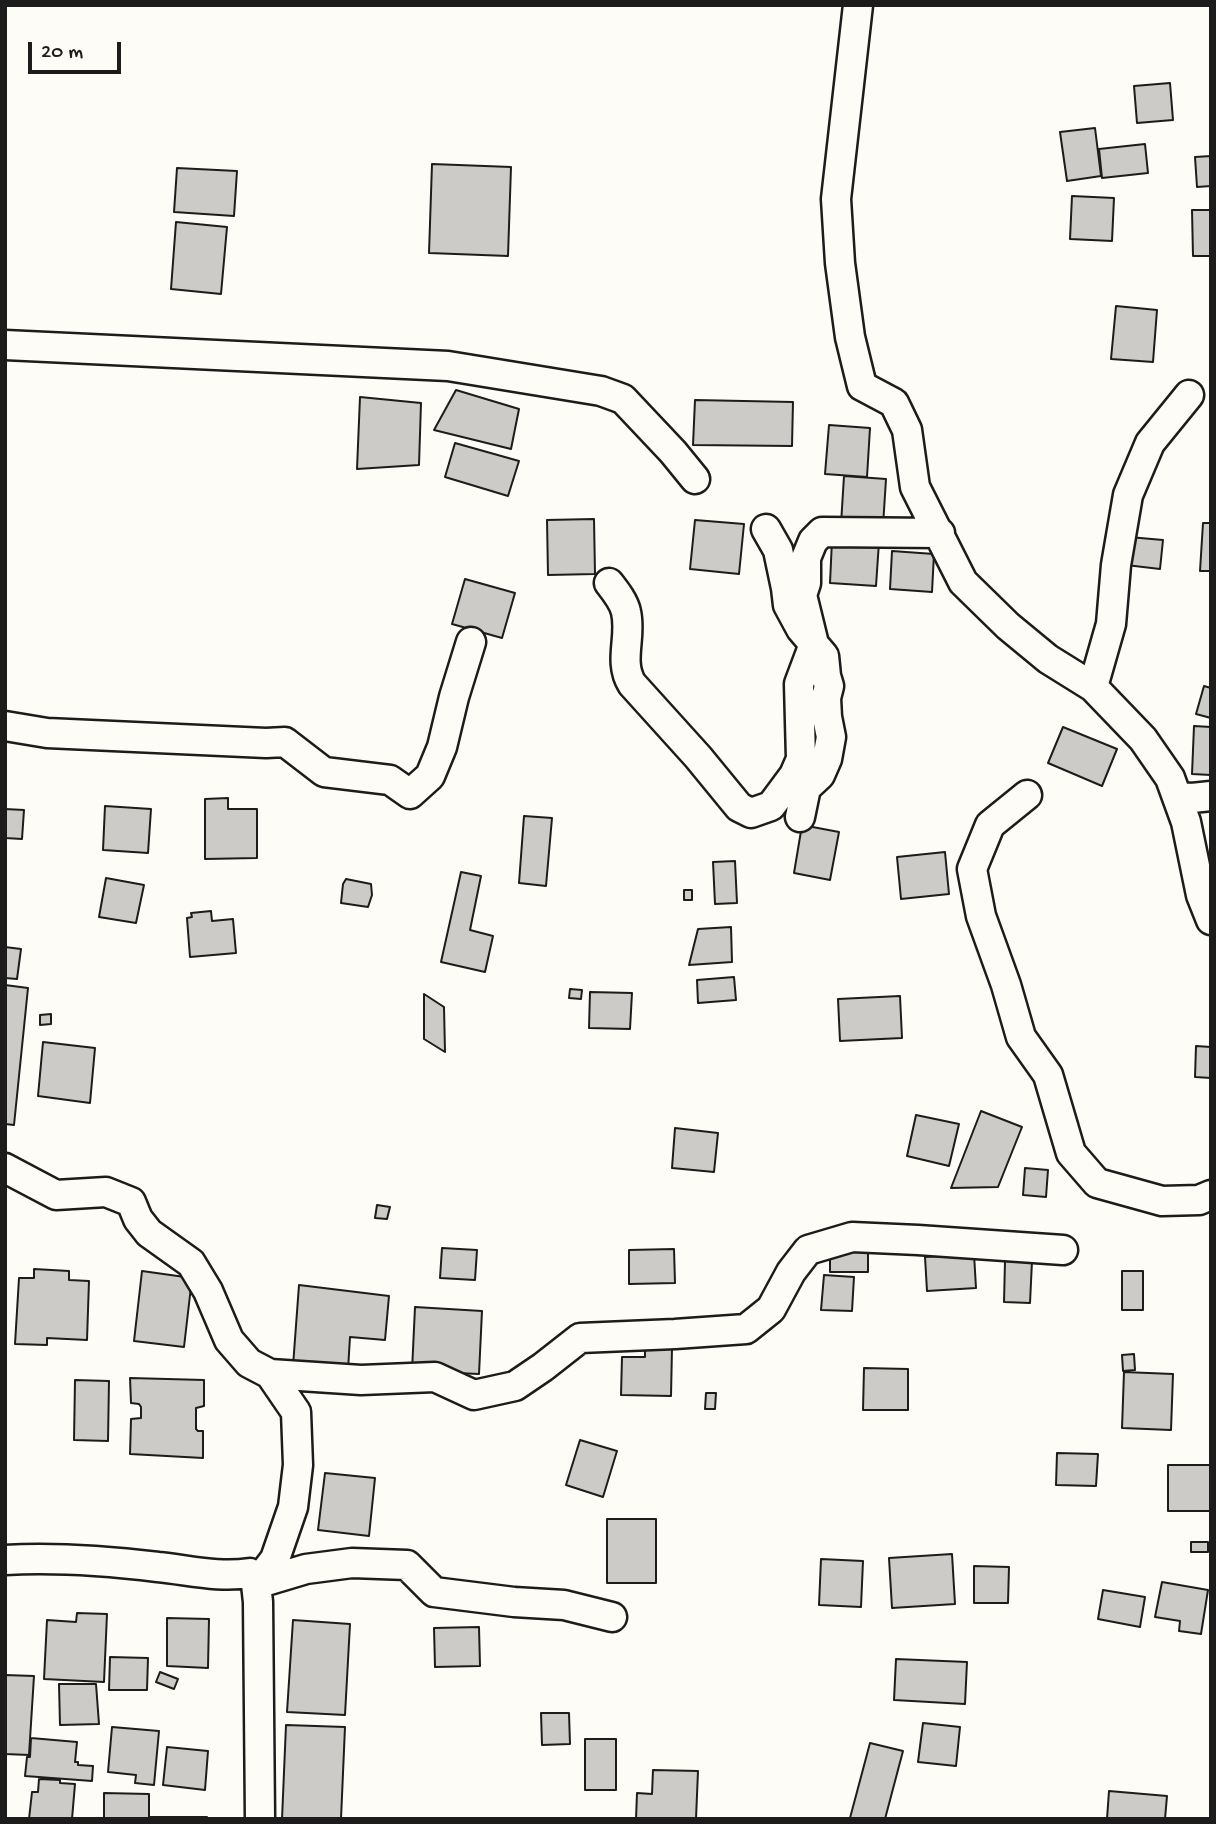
<!DOCTYPE html>
<style>
body{margin:0}
#map{position:relative;width:1216px;height:1824px;overflow:hidden;background:#fdfcf7;font-family:"Gochi Hand",sans-serif}
canvas{display:block}
.frame{position:absolute;inset:0;border:7px solid #1c1c1c;pointer-events:none}
.scale{position:absolute;left:28px;top:42px;width:93px;height:32px;box-sizing:border-box;border:4px solid #1c1c1c;border-top:0;padding-left:9px;font-size:21px;line-height:24px;white-space:nowrap;color:#1c1c1c;-webkit-text-stroke:5px #fdfcf7;paint-order:stroke}
</style>
<div id="map">
<canvas width="1216" height="1824"></canvas>
<div class="frame"></div>
<div class="scale">20 m</div>
</div>
<script>
const context = document.querySelector('canvas').getContext('2d');
context.lineJoin = 'round';
function fillPath(path, color) { context.fillStyle = color; context.fill(path, 'evenodd'); }
function trace(path, color, width, dash) { context.strokeStyle = color; context.lineWidth = width; context.lineCap = dash ? 'butt' : 'round'; context.setLineDash(dash || []); context.stroke(path); }
const building = new Path2D(`
 M1170,83L1173,120L1137,123L1134,86Z
 M1095,128L1101,176L1067,181L1060,132Z
 M1145,144L1148,173L1102,178L1099,149Z
 M1211,156V186L1197,187L1195,157Z
 M432,164L511,167L508,256L429,253Z
 M177,168L237,171L234,216L174,212Z
 M1072,196L1114,198L1112,241L1070,239Z
 M1192,210H1211V256H1193Z
 M176,222L227,227L221,294L171,289Z
 M1116,306L1157,310L1153,362L1111,359Z
 M456,390L519,409L511,449L434,430Z
 M360,397L421,403L419,465L357,469Z
 M695,400L793,402L792,446L693,445Z
 M829,425L870,428L867,477L825,474Z
 M455,443L519,461L508,496L445,477Z
 M844,476L886,479L883,526L841,524Z
 M594,519L595,574L548,575L547,520Z
 M695,520L744,524L739,574L690,569Z
 M1203,523H1211V571H1200Z
 M1129,537L1163,540L1160,569L1126,565Z
 M832,540L879,542L876,586L830,583Z
 M892,551L934,554L932,592L890,589Z
 M465,579L515,593L502,638L452,624Z
 M1204,686L1211,688V718L1196,714Z
 M1194,726L1211,727V775L1192,774Z
 M1063,727L1117,749L1102,786L1048,763Z
 M228,798V809H257V858L205,859V799Z
 M105,806L151,809L148,853L103,850Z
 M5,809L24,810L22,839L5,838Z
 M524,816L552,818L546,886L519,883Z
 M802,825L839,832L830,880L794,873Z
 M945,852L949,894L901,899L897,857Z
 M735,861L737,903L715,904L713,862Z
 M461,872L481,876L470,930L493,936L485,972L441,962Z
 M106,878L144,885L136,923L99,917Z
 M346,879L371,884L372,895L368,907L341,903L343,884Z
 M684,890H692V900H684Z
 M211,911L212,921L233,919L236,953L190,957L187,918L192,917L191,913Z
 M731,927L732,962L689,965L698,929Z
 M5,947L21,949L17,979L5,978Z
 M734,977L736,1000L698,1003L697,980Z
 M5,985L28,988L14,1125L5,1124Z
 M570,989L582,990L581,999L569,998Z
 M590,992L632,993L630,1029L589,1028Z
 M424,994L444,1007L445,1052L424,1039Z
 M900,996L902,1038L840,1041L838,999Z
 M51,1014V1024L40,1025V1015Z
 M43,1042L95,1048L90,1103L38,1096Z
 M1196,1046L1211,1047V1078L1195,1077Z
 M981,1111L1022,1127L998,1187L951,1188Z
 M916,1115L959,1124L949,1166L907,1156Z
 M675,1128L718,1133L714,1172L672,1168Z
 M1025,1168L1048,1170L1046,1197L1023,1195Z
 M377,1205L390,1207L387,1219L375,1218Z
 M442,1248L477,1250L475,1280L440,1278Z
 M674,1249L675,1283L629,1284V1250Z
 M830,1250H868V1272H830Z
 M974,1254L976,1288L927,1291L925,1257Z
 M1005,1261H1032L1030,1303L1004,1302Z
 M34,1269L69,1271V1280L89,1281L87,1340L47,1338V1345L15,1344L19,1278H34Z
 M142,1271L192,1278L184,1347L134,1341Z
 M1122,1271H1143V1310H1122Z
 M824,1275L854,1277L852,1311L821,1310Z
 M299,1285L389,1296L385,1340L350,1337L348,1370L293,1366Z
 M415,1307L482,1311L479,1374L412,1371Z
 M645,1347L672,1348L671,1396L621,1395L622,1357H645Z
 M1134,1354L1135,1370L1123,1371L1122,1355Z
 M864,1368L908,1369V1410H863Z
 M1124,1372L1173,1374L1171,1430L1122,1428Z
 M130,1378L204,1380V1406L196,1408V1429L198,1431H203V1458L130,1454L131,1419L141,1418V1407L139,1404L131,1403Z
 M75,1380L109,1381L108,1441L74,1440Z
 M706,1393H716L715,1409H705Z
 M580,1440L617,1451L603,1497L566,1485Z
 M1057,1453L1098,1454L1096,1486L1056,1485Z
 M1168,1465H1211V1511H1168Z
 M325,1473L375,1478L369,1536L318,1530Z
 M607,1519H656V1583H607Z
 M1191,1542H1208V1552H1191Z
 M952,1554L955,1604L892,1608L889,1558Z
 M821,1559L863,1561L861,1607L819,1605Z
 M974,1566L1009,1567L1008,1603H974Z
 M1162,1582L1208,1590L1201,1634L1179,1631L1180,1621L1155,1617Z
 M1103,1590L1145,1597L1140,1627L1098,1619Z
 M77,1613L107,1614L104,1682L44,1679L47,1620L76,1622Z
 M167,1618L209,1619L208,1668L167,1666Z
 M293,1620L350,1624L345,1715L287,1712Z
 M479,1627L480,1666L435,1667L434,1628Z
 M110,1657L148,1658L147,1690H109Z
 M896,1659L967,1662L965,1704L894,1700Z
 M160,1672L178,1679L174,1689L156,1682Z
 M5,1675L34,1676L29,1755L5,1754Z
 M59,1684H96L99,1724L60,1725Z
 M541,1713H569L570,1744L542,1745Z
 M923,1723L960,1727L956,1766L918,1762Z
 M286,1725L345,1727L341,1819H282Z
 M112,1727L159,1731L154,1785L135,1783L136,1775L108,1772Z
 M31,1738L77,1742L75,1762H78V1765L93,1766L92,1781L25,1776L27,1757H30Z
 M585,1739H616V1790H585Z
 M870,1743L903,1751L885,1819H853L850,1818Z
 M167,1747L208,1751L205,1790L163,1785Z
 M653,1770L698,1771L696,1819H636L637,1793L652,1794Z
 M39,1779L60,1780V1783L75,1784L72,1819H29L32,1792H38Z
 M1109,1791L1167,1796L1165,1819H1107Z
 M104,1793L149,1794V1819H104Z
 M150,1817H207V1819H150Z`);
fillPath(building, '#cccbc8');
trace(building, '#1c1c1c', 2);
const minor = new Path2D(`
 M858,5L836,199L840,263L850,337L862,386L894,403L907,430L915,487L963,582L1008,626L1048,659L1093,687L1143,739L1170,778L1186,822L1201,895L1211,920
 M5,345L448,366L601,391L623,399L673,452L695,479
 M766,529L778,550L786,588L788,605L801,629L824,656L826,676L829,686L826,698L827,717L831,737L827,759L820,775L806,788L800,817
 M609,583C616,592 624,602 626,612C632,637 618,661 632,684L698,757L739,807L751,813L771,806L794,775L801,759L799,684L814,644L802,595L806,583V558L813,541L822,532L940,533
 M1093,687L1111,624L1116,565L1128,495L1150,443L1189,395
 M5,726L47,733L266,743L285,742L324,772L390,780L410,794L430,776L442,747L454,697L471,642
 M1027,795L990,825L972,869L981,916L1006,985L1021,1037L1048,1075L1071,1153L1097,1183L1162,1201L1199,1200L1211,1195
 M1177,797L1192,798L1211,796
 M5,1168L56,1195L106,1192L131,1202L138,1219L149,1233L191,1263L208,1291L229,1340L249,1363L270,1374L296,1412L298,1465L293,1507L275,1559L256,1584
 M270,1374L361,1380L435,1377L474,1395L515,1386L543,1367L580,1338L675,1334L746,1329L771,1309L791,1272L808,1250L852,1237L918,1240L1063,1250
 M5,1560C56,1557 108,1561 158,1567C189,1570 219,1578 250,1573L256,1584L258,1602L260,1819
 M256,1584L306,1569L352,1563L407,1565L434,1592L514,1602L564,1605L612,1617`);
trace(minor, '#1c1c1c', 33);
trace(minor, '#fdfcf7', 28);
</script>
